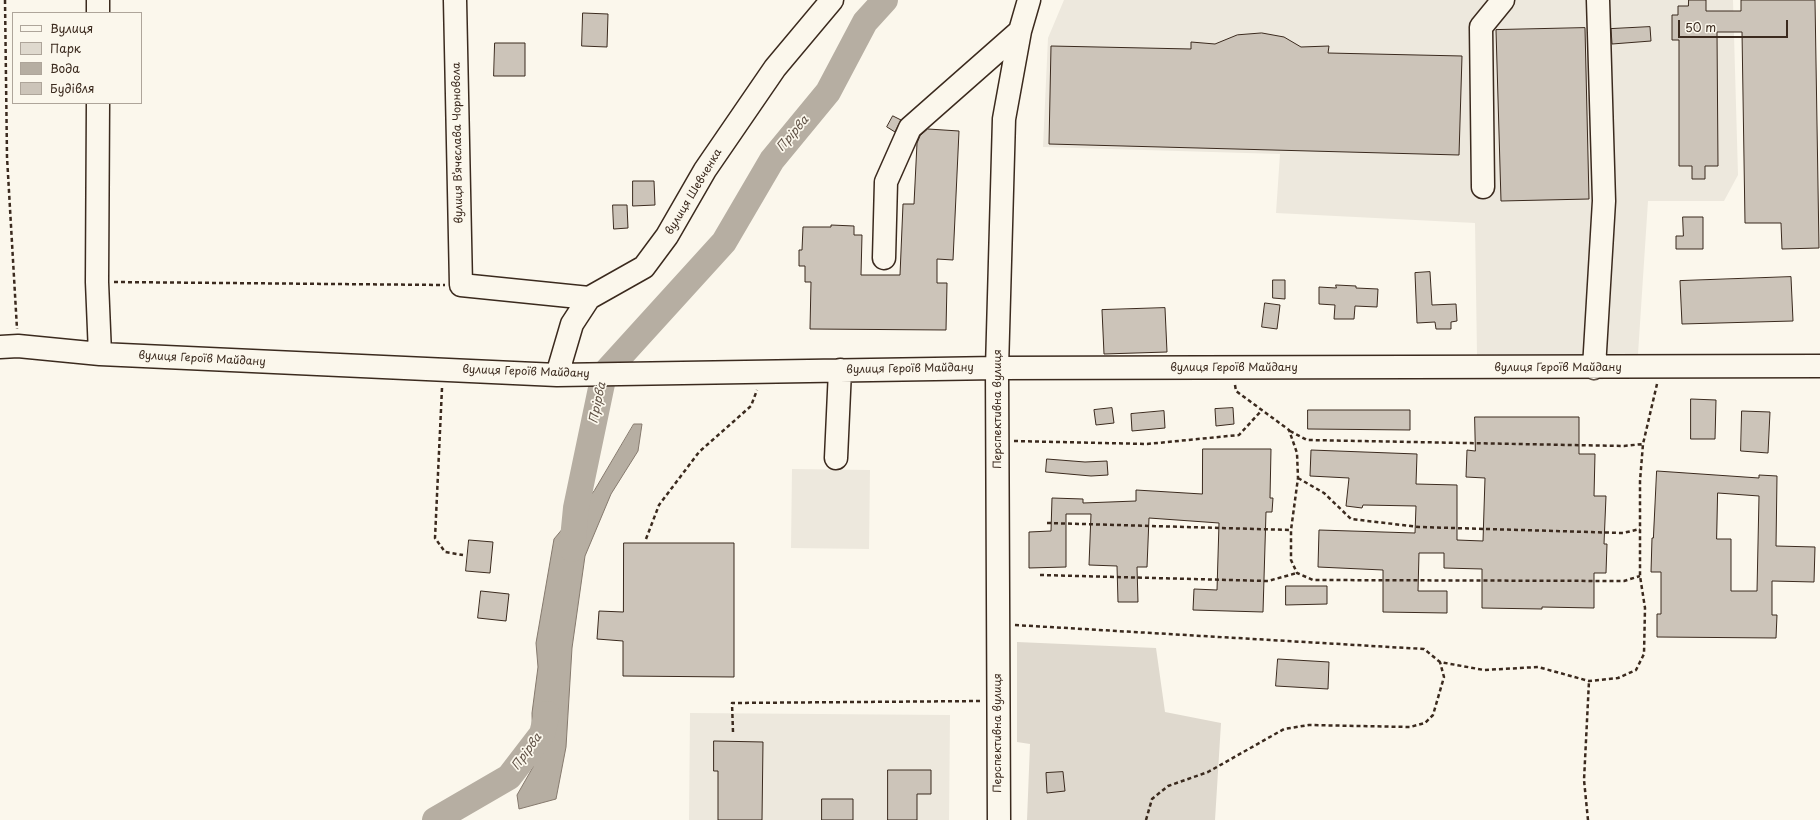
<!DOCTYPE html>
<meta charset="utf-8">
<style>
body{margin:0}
#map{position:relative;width:1820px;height:820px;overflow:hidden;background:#fbf7ec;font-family:"Playpen Sans",sans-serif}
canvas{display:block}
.legend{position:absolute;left:12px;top:12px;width:130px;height:92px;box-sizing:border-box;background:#fbf7ec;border:1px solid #aea59a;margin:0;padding:5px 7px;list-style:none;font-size:12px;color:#3b2a1e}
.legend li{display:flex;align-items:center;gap:8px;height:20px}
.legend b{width:20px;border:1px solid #aea59a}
.scale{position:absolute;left:1678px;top:20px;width:110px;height:18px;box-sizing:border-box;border:2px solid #3b2a1e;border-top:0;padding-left:5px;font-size:12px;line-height:14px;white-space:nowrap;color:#3b2a1e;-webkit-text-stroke:3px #fbf7ec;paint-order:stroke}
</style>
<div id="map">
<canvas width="1820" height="820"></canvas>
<ul class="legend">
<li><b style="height:5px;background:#fbf7ec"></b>Вулиця</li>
<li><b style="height:11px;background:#dfd9ce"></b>Парк</li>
<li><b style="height:11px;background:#b6aea2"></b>Вода</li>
<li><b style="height:11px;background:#ccc4b9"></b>Будівля</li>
</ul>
<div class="scale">50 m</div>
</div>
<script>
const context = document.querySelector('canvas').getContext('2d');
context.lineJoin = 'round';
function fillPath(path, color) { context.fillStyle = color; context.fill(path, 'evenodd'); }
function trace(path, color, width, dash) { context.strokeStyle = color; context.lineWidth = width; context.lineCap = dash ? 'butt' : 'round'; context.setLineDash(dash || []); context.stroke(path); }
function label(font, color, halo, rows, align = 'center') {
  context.font = font + ' "Playpen Sans",sans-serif'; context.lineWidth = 3.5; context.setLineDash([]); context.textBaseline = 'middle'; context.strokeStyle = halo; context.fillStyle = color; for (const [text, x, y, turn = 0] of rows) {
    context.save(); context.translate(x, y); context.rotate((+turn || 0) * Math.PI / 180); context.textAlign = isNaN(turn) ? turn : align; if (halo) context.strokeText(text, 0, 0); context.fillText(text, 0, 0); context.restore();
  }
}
fillPath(new Path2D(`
 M1064,0H1733L1738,175L1724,201H1648L1638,354L1477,355L1475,223L1276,213L1280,154L1043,147L1048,38Z
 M792,469L870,470L869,549L791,548Z
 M690,713L950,715L949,820H689Z`), '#ede8dd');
fillPath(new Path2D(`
 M1017,642L1156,648L1165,712L1221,723L1215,820H1027L1030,744L1017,742Z`), '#dfd9ce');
const water = new Path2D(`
 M634,424H642L638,451L611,494L585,556L572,648L566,747L556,799L519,809L517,795L533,767L532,713L538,667L536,643L554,539L594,491Z`);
fillPath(water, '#b6aea2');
trace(water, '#85796d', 1);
trace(new Path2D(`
 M572,549L576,508L604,374L724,242L772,160L828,92L865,22L885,0
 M435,820L509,777L542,734L547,714`), '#b6aea2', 26);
const building = new Path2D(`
 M1689,0H1706V11H1741V0H1815L1819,248L1782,249L1781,223H1745L1742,32H1717L1718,166H1705V179H1692V166H1679V40H1672V15H1678V6H1688Z
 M583,13L608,14L607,47L582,46Z
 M1650,27L1651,41L1612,44L1611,29Z
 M1585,28L1589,199L1501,201L1496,30Z
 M1262,33L1284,37L1301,47L1329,46L1328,53L1462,56L1459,155L1049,144L1051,46L1191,49V42L1215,44L1237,35Z
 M495,43H525V76H494Z
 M893,116L901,120L895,132L887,127Z
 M928,129L959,131L953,260L937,259V283H947L946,330L810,329L811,282H805V266H799V250H802L803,227H831V225L854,226V235H862L861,275H900L903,204H914L917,143L920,136Z
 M633,181H654L655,205L633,206Z
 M613,205H627L628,228L614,229Z
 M1683,217H1703V249H1676V236H1683Z
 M1430,272L1432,305L1456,304L1457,321L1451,322V329H1436L1435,322L1417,323L1415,273Z
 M1791,277L1793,321L1682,324L1680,281Z
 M1273,280H1285V299L1273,298Z
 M1336,285L1356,286V288L1378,289L1377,307L1355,306L1354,319H1334L1335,305L1319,304V287L1336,288Z
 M1265,303L1280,305L1277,329L1262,327Z
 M1165,308L1167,352L1104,354L1102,310Z
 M1691,399L1716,400L1715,439H1691Z
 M1112,408L1114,423L1096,425L1094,410Z
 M1233,408L1234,424L1216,426L1215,409Z
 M1308,410H1410V430L1308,429Z
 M1164,411L1165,428L1132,431L1131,414Z
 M1742,411L1770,412L1768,453L1741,451Z
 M1475,417H1579V454H1595L1594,496H1606L1604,544H1607L1606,573H1594V608L1542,607V609L1482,608V569L1444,568V553H1419L1418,591H1447V613L1383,612V570L1318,567L1319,530L1415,533L1416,506L1363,505L1362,508L1346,506L1349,478L1310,476L1311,450L1417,454L1416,484L1457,485V540L1483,541L1485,478L1466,477L1467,450L1475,451Z
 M1203,449H1271L1270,498H1273L1272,512H1266L1263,612L1193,610L1194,589L1217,590L1219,523L1149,518L1147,567H1137L1138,602H1118L1117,566L1089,565L1091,514H1066V567L1029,568V532L1051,531L1052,498L1083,499V503L1136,501V490L1202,494Z
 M1047,459L1085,462L1107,461L1108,475L1091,476L1046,472Z
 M1657,471L1759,478V475L1777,476L1776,546L1815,547L1814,582L1772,581V615H1777L1776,638L1657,637V614H1661V572H1651L1652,538H1653ZM1718,493L1759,496L1757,591H1731V539H1717Z
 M469,540L493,542L490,573L466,571Z
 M624,543H734V677L623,676V641L597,639L599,611L623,612Z
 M1286,586H1327V604L1286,605Z
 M481,591L509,594L506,621L478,618Z
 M1278,659L1329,662L1328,689L1276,686Z
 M714,741L763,742L762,820H718V771H714Z
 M888,770H931V794H917V820H888Z
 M1063,772L1065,791L1047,793L1046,773Z
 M822,799H853V820H822Z`);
fillPath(building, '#ccc4b9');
trace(building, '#3b2a1e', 1);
const minor = new Path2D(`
 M455,0L461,285L589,298
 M98,13V0
 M98,103L97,282L100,354
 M1483,187L1481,27L1503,0
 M884,258L886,182L910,128L1020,31
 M0,347L18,346L100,354L557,375L997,368L1820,366
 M1594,368L1604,201L1598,0
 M557,375L572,324L589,298L644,267L667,236L705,170L775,68L832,0
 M836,458L840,370
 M999,820L997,368L1004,119L1020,31L1029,0`);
trace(minor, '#3b2a1e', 25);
trace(new Path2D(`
 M5,0L7,157L17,329
 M114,282L445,285
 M1235,385L1236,391L1289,430L1297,453L1298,478L1291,530V560L1297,573L1313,580L1624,581L1640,576
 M442,388L435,538L445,552L463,555
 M1290,431L1307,440L1624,446L1643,444
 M1014,441L1147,444L1239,435L1262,410
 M1298,478L1324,493L1351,519L1419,527L1623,533L1640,529
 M1047,523L1291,530
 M646,539L659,505L699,452L751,406L757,390
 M1040,575L1268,581L1297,573
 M1015,625L1424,649L1440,662L1484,670L1538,667L1589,681L1618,678L1636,670L1644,654L1645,608L1640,576V481L1643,444L1657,384
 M733,732L732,703L982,701
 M1146,820L1152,799L1168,786L1208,772L1284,729L1309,725L1410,727L1425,723L1433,715L1444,677L1440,662
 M1588,820L1584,780L1589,681`), '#3b2a1e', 2.5, [4, 3]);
trace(minor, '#fbf7ec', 22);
label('11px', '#3b2a1e', '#fbf7ec', [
 ["вулиця Вʼячеслава Чорновола",458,143,-91],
 ["вулиця Шевченка",694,192,-59],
 ["вулиця Героїв Майдану",202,359,3],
 ["вулиця Героїв Майдану",1234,368],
 ["вулиця Героїв Майдану",1558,368],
 ["вулиця Героїв Майдану",910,369,-1],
 ["вулиця Героїв Майдану",526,372,2],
 ["Перспективна вулиця",998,409,-90],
 ["Перспективна вулиця",998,733,-90]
]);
label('italic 12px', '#605246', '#fbf7ec', [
 ["Прірва",793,134,-50],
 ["Прірва",598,403,-78],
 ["Прірва",527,752,-54]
]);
</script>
